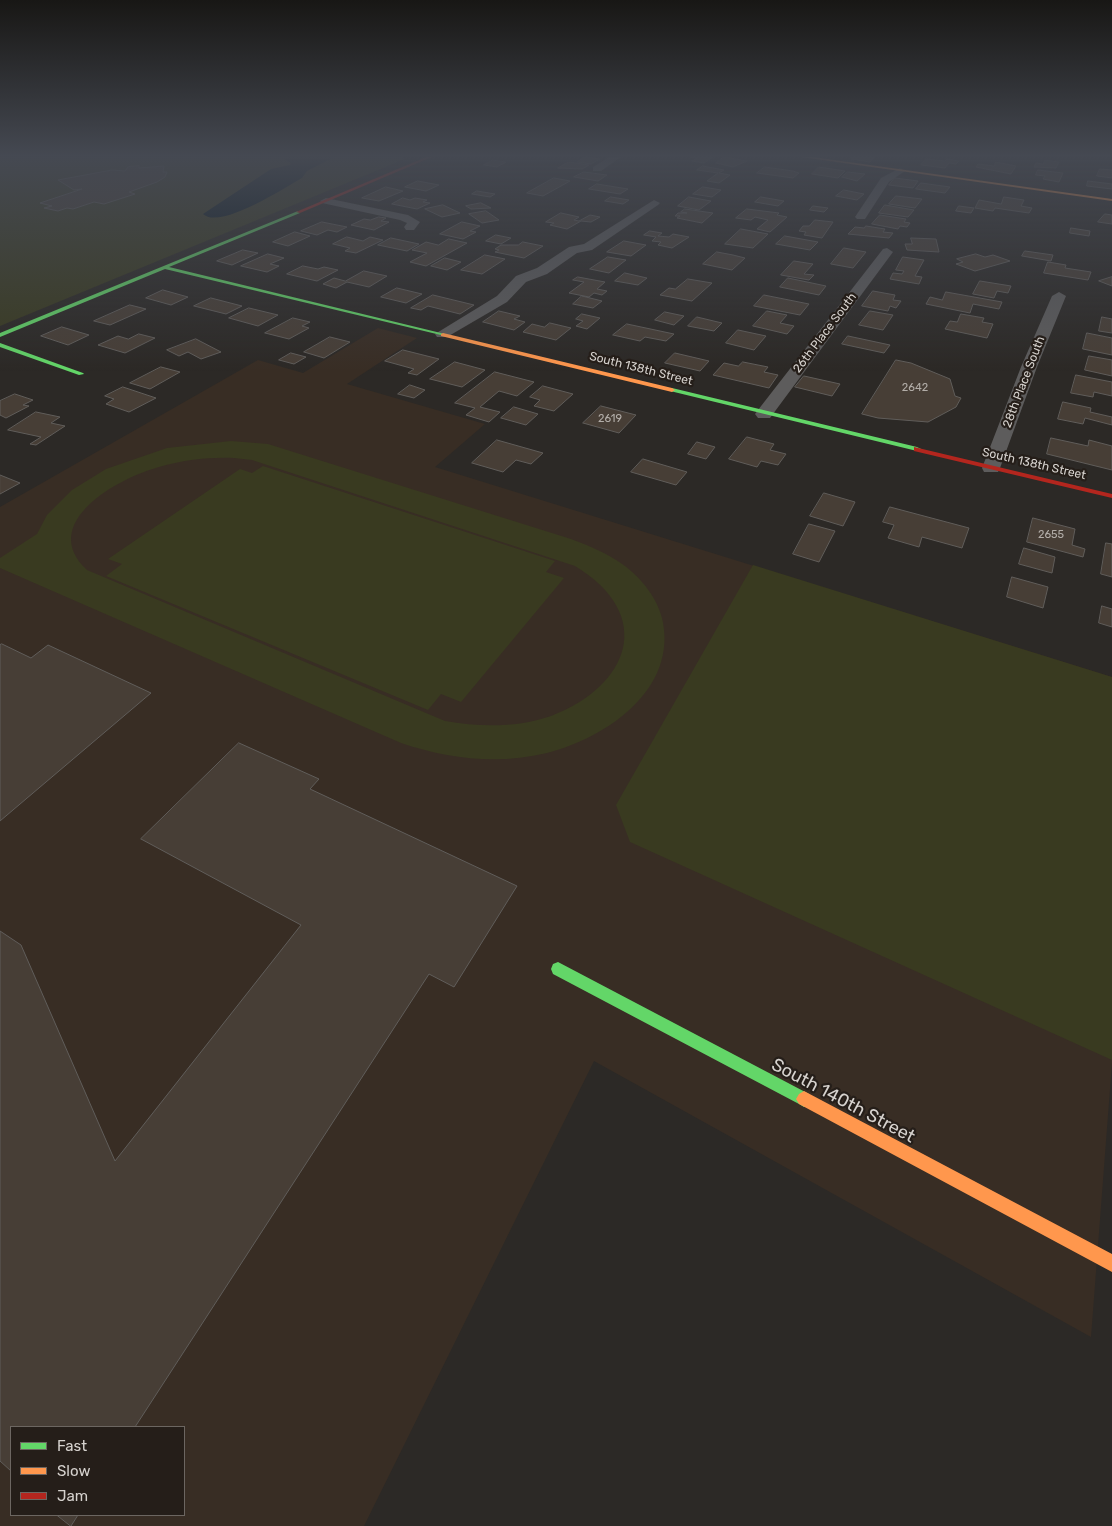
<!DOCTYPE html>
<style>
body{margin:0}
#map{position:relative;width:1112px;height:1526px;overflow:hidden;background:#2c2926;font-family:Rubik,sans-serif}
canvas{display:block}
.legend{position:absolute;left:10px;top:1426px;width:175px;height:90px;box-sizing:border-box;background:#251e19;border:1px solid #6c6661;margin:0;padding:6px 9px;list-style:none;font-size:15px;color:#d6d2ce}
.legend li{display:flex;align-items:center;gap:10px;height:25px}
.legend b{width:25px;border:1px solid #6c6661}
</style>
<div id="map">
<canvas width="1112" height="1526"></canvas>
<ul class="legend">
<li><b style="height:6px;background:#63d668"></b>Fast</li>
<li><b style="height:6px;background:#ff974d"></b>Slow</li>
<li><b style="height:6px;background:#b3261e"></b>Jam</li>
</ul>
</div>
<script>
const context = document.querySelector('canvas').getContext('2d');
context.lineJoin = 'round';
function fillPath(path, color) { context.fillStyle = color; context.fill(path, 'evenodd'); }
function trace(path, color, width, dash) { context.strokeStyle = color; context.lineWidth = width; context.lineCap = dash ? 'butt' : 'round'; context.setLineDash(dash || []); context.stroke(path); }
function label(font, color, halo, rows, align = 'center') {
  context.font = font + ' Rubik,sans-serif'; context.lineWidth = 4.5; context.setLineDash([]); context.textBaseline = 'middle'; context.strokeStyle = halo; context.fillStyle = color; for (const [text, x, y, turn = 0] of rows) {
    context.save(); context.translate(x, y); context.rotate((+turn || 0) * Math.PI / 180); context.textAlign = isNaN(turn) ? turn : align; if (halo) context.strokeText(text, 0, 0); context.fillText(text, 0, 0); context.restore();
  }
}
fillPath(new Path2D(`
 M378,328L417,338L347,384L485,424L435,467L1112,677V1063L1091,1337L594,1061L364,1526H0V507L258,360L303,373ZM11,1427H184V1515H11Z`), '#382d24');
fillPath(new Path2D(`
 M0,157H401L405,159L0,326Z
 M231,441L268,444L571,539C590,546 609,554 625,566C642,579 657,598 662,618C679,689 606,738 547,753C497,765 449,759 401,743L0,568V558L37,534L47,515L72,490L106,469L167,448ZM234,458L252,460L575,566C656,615 630,686 551,716C516,728 480,727 445,721L87,570C37,523 118,478 159,467C184,460 208,457 234,458Z
 M263,466L555,561L546,572L564,578L461,702L441,694L428,710L106,576L122,564L108,559L240,469L252,473Z
 M753,565L1112,677V1060L630,842L616,805Z`), '#393a20');
fillPath(new Path2D(`
 M288,157H334L307,171L302,178C284,188 220,230 203,214L271,169L290,165L291,163L285,160Z`), '#041521');
const building = new Path2D(`
 M585,157L600,159L591,164L577,162Z
 M692,157H713L704,163L692,161L697,158Z
 M724,157L747,161L733,167L716,163Z
 M853,157H874L870,162L851,159Z
 M926,159L945,161L947,159L959,161L956,164L949,163L945,168L921,165Z
 M493,160L506,162L497,167L484,165Z
 M1045,160L1059,162L1056,168L1034,167L1036,163L1043,164Z
 M569,162L589,165L582,169L558,168Z
 M996,162L1016,166L1011,174L976,167L978,164L994,166Z
 M139,166V168L164,166L163,172H167L165,177L157,182L129,192L135,194L104,204L94,202L73,209L67,208L58,211L44,208L52,206L40,203L82,189L74,190L58,180L112,170L125,171L128,167Z
 M703,166L724,170L719,173L730,175L719,183L707,181L718,173L697,170Z
 M765,167L793,171L799,173L793,178L757,173Z
 M819,167L845,171L838,178L812,174Z
 M1100,169L1112,170V178L1097,176Z
 M1038,170L1063,173L1059,182L1043,179L1045,176L1036,175Z
 M584,172L607,175L598,181L574,177Z
 M848,172L865,174L857,181L842,177Z
 M554,178L570,181L543,196L527,193Z
 M895,178L918,181L913,188L889,185Z
 M418,181L439,185L426,191L405,187Z
 M1088,181L1112,184V189L1087,186Z
 M921,183L950,187L945,193L916,189Z
 M597,184L628,189L620,194L589,189Z
 M386,187L403,191L379,201L362,198Z
 M703,187L721,190L712,197L693,194Z
 M844,190L864,194L857,200L836,196Z
 M477,191L495,194L490,197L472,194Z
 M896,196L922,199L915,208L889,204Z
 M611,197L629,200L623,204L605,201Z
 M689,197L711,201L699,210L678,206Z
 M761,197L784,201L778,206L755,202Z
 M1004,197L1024,200L1021,206L1032,208L1029,213L995,208L993,211L975,208L979,200L1001,204Z
 M403,198L410,200L415,198L427,200L423,202L430,203L417,209L392,204Z
 M481,203L491,208L471,209L466,206Z
 M443,205L460,213L442,217L425,209Z
 M885,205L914,210L908,217L879,213Z
 M813,206L828,208L824,212L810,210Z
 M959,206L974,208L971,213L956,211Z
 M685,209L713,213L702,223L677,218L680,216H675L678,213H687L681,212Z
 M747,209L779,213L777,215L787,217L770,232L757,229L768,220L755,217L751,220L736,218Z
 M486,211L499,220L482,223L469,214Z
 M561,213L579,217L574,220L579,221L590,215L600,217L591,222L581,221L567,229L550,225L554,223L546,222Z
 M1105,214L1112,215V224L1098,222Z
 M880,215L906,219L904,222L910,223L907,227L900,226L898,229L872,224Z
 M379,217L386,218L381,221L389,222L374,230L351,225L364,219L370,220Z
 M815,220L833,222L822,238L804,235L806,232L799,231L803,226H809Z
 M322,222L347,227L337,232L328,230L317,235L301,231Z
 M462,222L480,226L470,231L476,232L463,239L440,234Z
 M866,226L885,229L883,232L893,233L889,238L848,234L855,227L864,228Z
 M1071,228L1090,231L1089,236L1070,233Z
 M741,229L768,234L753,248L725,244Z
 M650,231L662,233L658,236L669,237L673,234L689,237L672,248L658,245L661,242L652,241L656,237L644,235Z
 M295,232L310,236L288,246L273,242Z
 M496,235L511,238L501,244L486,241Z
 M785,236L818,242L810,250L776,244Z
 M347,237L363,241L370,237L383,240L356,253L345,251L350,248L333,244Z
 M391,238L419,244L407,251L378,245Z
 M911,238L936,239L939,252L907,250L905,244H912Z
 M449,239L467,243L426,266L410,262L427,253L412,250L426,242L438,245Z
 M624,241L646,245L631,256L607,252Z
 M523,242L543,246L524,258L495,252L499,250L495,249L501,245H518Z
 M844,248L866,252L853,268L831,264Z
 M243,250L258,253L232,265L217,261Z
 M1025,251L1053,255L1051,261L1022,256Z
 M717,252L733,255L745,258L732,270L703,264Z
 M268,254L284,258L270,264L279,266L267,272L241,266Z
 M976,254L985,257L993,255L1010,261L975,271L956,264L963,262L957,259Z
 M485,255L505,259L482,274L461,270Z
 M608,257L626,260L609,273L590,269Z
 M903,257L924,260L915,276L922,277L919,284L890,279L893,273L902,274L904,271L896,270Z
 M445,258L461,262L447,270L431,266Z
 M794,261L813,264L804,274L814,275L809,280L781,275Z
 M1048,262L1066,265L1065,268L1091,272L1088,280L1044,273Z
 M303,266L318,269L324,267L338,270L317,281L287,274Z
 M364,271L387,276L369,287L347,282L336,288L323,284L334,278L345,281Z
 M625,273L647,278L638,285L615,281Z
 M578,277L605,282L597,289L607,291L602,295L594,293L589,297L569,293L584,282L573,280Z
 M1112,277V286L1099,281Z
 M788,278L826,286L819,295L780,287Z
 M688,279L712,283L692,301L660,295L669,288L675,289Z
 M980,281L1011,286L1008,293L997,291L994,298L973,294Z
 M397,288L422,294L406,303L381,297Z
 M163,290L188,297L171,305L146,298Z
 M873,291L895,295L893,300L901,301L896,308L890,306L888,311L862,306Z
 M946,292L1002,302L999,309L973,304L970,313L926,304L930,297L942,300Z
 M433,295L474,305L460,314L428,306L421,310L411,308Z
 M764,295L809,304L800,315L754,306Z
 M582,296L602,301L593,308L573,304Z
 M211,298L242,306L226,314L194,306Z
 M130,305L146,309L110,325L94,321Z
 M249,308L278,315L258,326L229,318Z
 M499,311L520,316L514,319L525,322L514,330L483,322Z
 M767,311L787,315L780,323L794,326L787,334L753,326Z
 M870,311L893,315L883,330L859,325Z
 M665,312L684,316L674,325L655,320Z
 M582,314L600,318L587,329L576,326L583,321L576,319Z
 M961,314L984,318L982,322L993,324L987,338L945,329L950,321L957,322Z
 M697,317L722,323L714,331L688,326Z
 M1102,317L1112,319V333L1099,331Z
 M293,318L310,322L302,326L309,328L289,339L265,333Z
 M550,323L571,328L556,340L523,332L532,324L544,327Z
 M627,324L674,334L666,341L645,337L640,341L613,335Z
 M62,327L89,335L68,345L41,336Z
 M738,330L766,336L754,350L726,343Z
 M1087,333L1112,338V355L1083,349Z
 M139,334L155,338L125,353L98,345L118,336L128,339Z
 M848,336L890,345L884,353L842,344Z
 M330,337L350,342L324,358L304,352Z
 M196,339L221,352L201,359L188,352L179,356L167,350Z
 M403,350L439,359L417,375L408,373L414,369L385,361Z
 M291,353L306,357L294,364L279,360Z
 M675,353L709,361L700,371L665,363Z
 M1089,356L1112,360V376L1085,370Z
 M896,360L911,363L950,379L955,396L961,398L956,407L928,422L878,418L862,414Z
 M455,362L485,370L462,387L430,379Z
 M743,362L768,367L764,372L778,375L769,388L713,375L724,363L738,366Z
 M161,367L180,372L150,389L130,383Z
 M495,372L534,382L517,396L499,391L480,407L500,412L489,422L466,415L475,408L455,403Z
 M1076,375L1112,382V396L1094,392L1093,397L1071,393Z
 M804,376L840,384L832,396L795,387Z
 M410,385L425,390L414,398L398,394Z
 M543,386L573,394L554,411L534,406L540,400L530,397Z
 M123,387L156,398L129,412L106,404L114,399L105,396Z
 M15,394L33,400L23,405L29,406L6,418L0,415V401Z
 M1063,402L1091,408L1090,412L1112,417V425L1085,418L1083,424L1058,419Z
 M601,406L636,415L619,433L583,423Z
 M514,407L538,414L526,425L501,418Z
 M36,412L60,417L51,423L65,426L36,445L30,444L41,437L8,430Z
 M747,437L774,444L770,450L786,454L778,465L761,461L757,467L729,459Z
 M1051,438L1088,446L1089,440L1112,446V470L1047,454Z
 M497,440L543,453L531,464L516,460L503,472L472,463Z
 M697,442L715,447L706,459L688,454Z
 M643,459L687,472L676,485L631,472Z
 M0,475L20,483L0,494Z
 M824,493L855,502L843,526L810,516Z
 M890,507L969,528L962,548L922,537L919,547L888,538L894,525L883,522Z
 M1033,518L1075,529L1072,545L1085,549L1083,557L1027,542Z
 M809,524L835,531L819,562L793,554Z
 M1106,543L1112,544V577L1101,574Z
 M1024,548L1055,557L1052,573L1019,564Z
 M1012,577L1048,587L1043,608L1007,597Z
 M1102,606L1112,609V627L1099,623Z
 M2,644L31,658L48,645L151,693L0,821V645Z
 M239,743L319,779L310,789L517,886L454,987L429,974L135,1427H11V1471L0,1461V931L21,945L115,1161L301,925L141,839Z
 M57,1515H78L71,1526Z`);
fillPath(building, '#473e36');
trace(building, '#605d5a', 1);
fillPath(new Path2D(`
 M609,157H621L601,171H593V167Z
 M900,168L905,171L889,182L865,219H857L855,217L881,178Z
 M326,198L408,215L420,222L414,230H406L404,227L407,223L400,220L322,203L320,201Z
 M654,200L660,203L658,205L592,250L577,253L547,274L526,282L507,302L447,337H437L435,334L497,296L516,276L537,268L569,247L584,244Z
 M887,248L893,252L770,418H758L755,414L758,410L883,249Z
 M1059,292L1066,296L1037,367L1000,468L998,472H984L982,468L1021,367L1052,296Z`), '#5d5c5c');
fillPath(new Path2D(`
 M298,211L300,213L169,267L445,334V336L165,269L0,337V333Z
 M0,343L83,373L84,374L79,375L0,347Z
 M672,388L917,447L921,449L917,451L670,391L669,390Z
 M558,962L809,1094L812,1099L809,1104L804,1107L799,1104L553,974L551,969L553,964Z`), '#63d668');
fillPath(new Path2D(`
 M801,157H813L1112,199V201Z
 M443,333L672,388L675,390L672,392L441,336V334Z
 M804,1091L1112,1254V1272L799,1104L796,1099L799,1094Z`), '#ff974d');
fillPath(new Path2D(`
 M426,157H432L300,213L296,212Z
 M914,447L1112,494V498L914,451Z`), '#b3261e');
const sky = context.createLinearGradient(0, 0, 0, 371);
sky.addColorStop(0, '#181715');
sky.addColorStop(0.42, '#454952');
sky.addColorStop(1, '#45495200');
context.fillStyle = sky;
context.fillRect(0, 0, 1112, 371);
label('11px', '#b2ada8', null, [
 ["2642",915,388],
 ["2619",610,419],
 ["2655",1051,535]
]);
label('12px', '#d6d2ce', '#251e19', [
 ["26th Place South",825,333,-53],
 ["South 138th Street",641,369,14],
 ["28th Place South",1024,382,-69],
 ["South 138th Street",1034,464,13]
]);
label('18px', '#d6d2ce', '#251e19', [
 ["South 140th Street",843,1101,28]
]);
</script>
